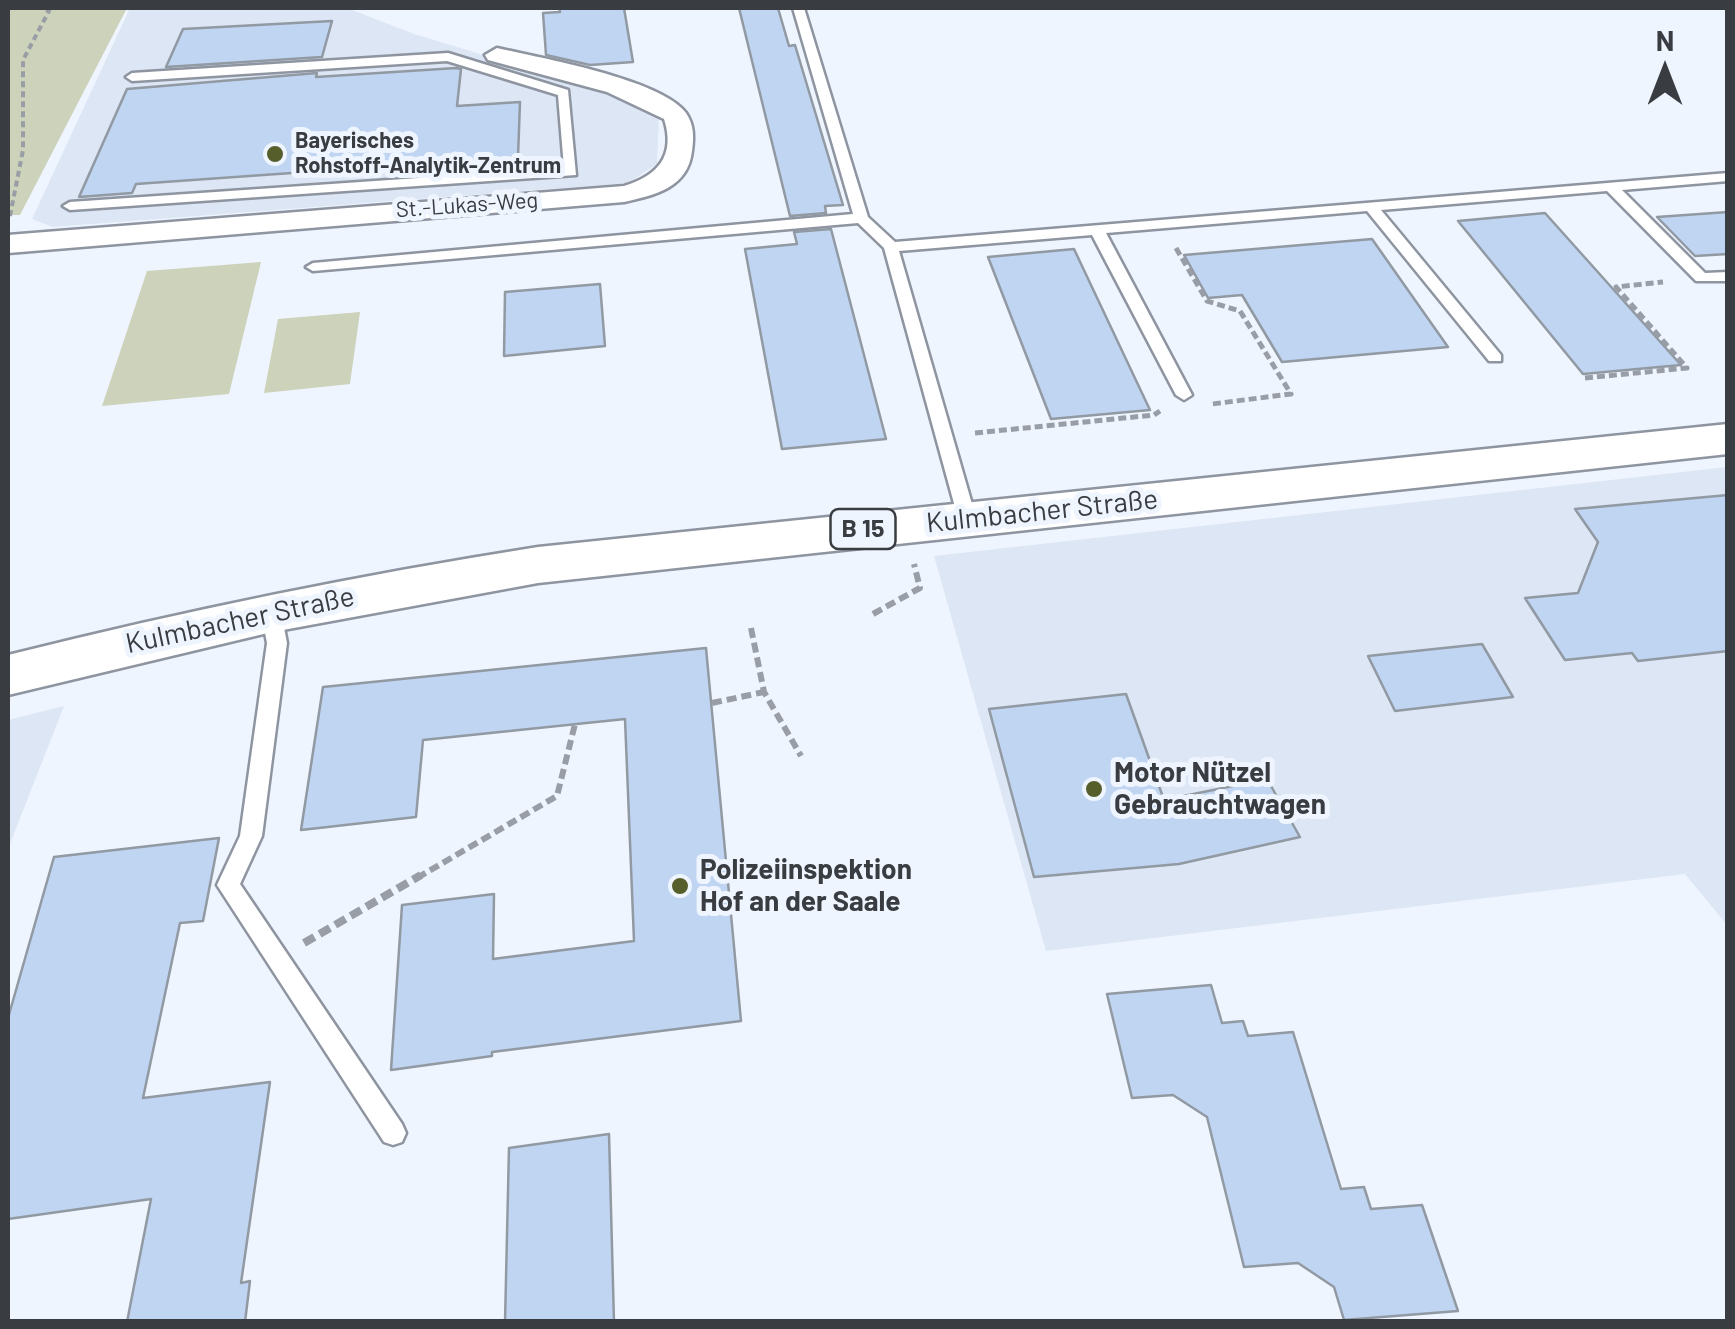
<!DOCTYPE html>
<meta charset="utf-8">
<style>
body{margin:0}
#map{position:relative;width:1735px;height:1329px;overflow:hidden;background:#eff5ff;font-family:Barlow,sans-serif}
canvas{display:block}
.frame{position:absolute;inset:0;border:10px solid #393c41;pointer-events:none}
.north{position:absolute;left:1615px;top:20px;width:100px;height:100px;-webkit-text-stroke:8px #eff5ff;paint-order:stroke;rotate:0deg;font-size:28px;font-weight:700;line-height:40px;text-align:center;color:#393c41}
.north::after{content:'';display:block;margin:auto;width:35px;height:45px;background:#393c41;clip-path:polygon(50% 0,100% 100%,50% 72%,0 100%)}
</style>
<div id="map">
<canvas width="1735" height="1329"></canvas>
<div class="frame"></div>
<div class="north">N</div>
</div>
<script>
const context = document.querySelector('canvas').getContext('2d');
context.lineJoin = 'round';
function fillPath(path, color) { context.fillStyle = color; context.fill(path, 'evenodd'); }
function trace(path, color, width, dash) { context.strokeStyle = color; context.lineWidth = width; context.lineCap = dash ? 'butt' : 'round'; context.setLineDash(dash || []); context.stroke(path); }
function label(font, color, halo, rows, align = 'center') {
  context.font = font + ' Barlow,sans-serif'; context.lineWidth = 10; context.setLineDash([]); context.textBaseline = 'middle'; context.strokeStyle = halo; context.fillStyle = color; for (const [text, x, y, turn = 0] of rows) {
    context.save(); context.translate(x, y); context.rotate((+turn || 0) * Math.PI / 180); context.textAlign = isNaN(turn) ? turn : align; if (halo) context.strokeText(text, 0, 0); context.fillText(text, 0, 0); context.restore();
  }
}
fillPath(new Path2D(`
 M130,8H347L414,34L620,96L659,118L657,164L628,183L53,227L32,219Z
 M1727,467V925L1685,874L1046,951L934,556Z
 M64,706L8,849V720Z`), '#dce6f4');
fillPath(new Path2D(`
 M8,8H127L20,215H8Z
 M261,262L229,394L102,406L147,271Z
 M360,312L350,384L264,393L278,319Z`), '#cdd2ba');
const building = new Path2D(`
 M559,8H624L633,62L590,65L546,55L543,13L560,12Z
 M739,8H778L789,46L795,45L843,205L825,206L826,213L790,216Z
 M332,21L322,57L166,67L183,29Z
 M456,68L461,69L457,106L520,102L518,157L136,184L132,193L79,197L127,89L317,73L316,77Z
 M1728,212V254L1695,256L1657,217Z
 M1545,213L1681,365L1583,374L1458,221Z
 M831,229L886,439L782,449L745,249L797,244L794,232Z
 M1372,239L1448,347L1282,362L1242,295L1208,298L1184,255Z
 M1074,249L1150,410L1051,419L988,257Z
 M600,284L605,346L504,356L505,292Z
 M1728,495V651L1638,661L1632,653L1565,660L1525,598L1578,593L1598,542L1575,509Z
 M1482,644L1513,697L1395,711L1368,656Z
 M706,648L741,1021L492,1052V1056L391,1070L402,905L494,894L493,959L634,941L625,719L423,740L416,817L301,830L323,687Z
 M1126,694L1164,800L1267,779L1300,837L1179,864L1034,877L989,709Z
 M219,838L203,921L180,923L143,1098L270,1082L241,1283L250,1281L245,1322H127L151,1199L8,1219V1018L54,857Z
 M1211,985L1222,1023L1243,1021L1248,1036L1293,1032L1341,1189L1364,1187L1371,1209L1422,1205L1458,1311L1344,1320L1334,1287L1298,1263L1244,1267L1207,1117L1173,1095L1132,1098L1107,994Z
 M609,1134L614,1322H505L509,1148Z`);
fillPath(building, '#c0d5f2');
trace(building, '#9199a3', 2.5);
const lane = new Path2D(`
 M793,8H804L868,217L895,242L1728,173V181L1622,190L1705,273L1728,272V281H1696L1607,191L1381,210L1501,355V361H1489L1367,211L1106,233L1192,395L1184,400L1176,395L1092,235L899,251L976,518L967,524L958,518L884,248L858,223L313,271L306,267L313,263L853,214Z
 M448,53L568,90L576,175L70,210L63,206L70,202L564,168L558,95L447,61L132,81L126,77L132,73Z
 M271,605L281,612L287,643L262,836L240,884L402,1124L406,1133L402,1142L393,1145L384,1142L217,885L240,836L267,643L261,612Z`);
const street = new Path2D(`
 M497,48C540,58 661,79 686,113C694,125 694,137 692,151C688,188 655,195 624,202L8,253V235L624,186C657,176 676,156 664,119L607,92L488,60L485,55Z`);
const primary = new Path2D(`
 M1728,424V454L538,583L272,632L8,695V655C183,611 359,575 538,547Z`);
trace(lane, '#8e95a0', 5);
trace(street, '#8e95a0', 5);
trace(primary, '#8e95a0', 5);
trace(new Path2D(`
 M10,216L23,150V60L49,11L42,8`), '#999ea6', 4, [6, 4]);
trace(new Path2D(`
 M1176,248L1207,301L1240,311L1291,394L1212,404
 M1585,378L1687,368L1616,287L1663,282
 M975,433L1154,415L1160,411`), '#999ea6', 5, [8, 4]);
trace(new Path2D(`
 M873,614L920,588L914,564
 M751,628L764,692L801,756
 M712,703L764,692
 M417,878L557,796L575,724`), '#999ea6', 6, [10, 5]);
trace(new Path2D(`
 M304,943L421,875`), '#999ea6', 8, [12, 6]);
fillPath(lane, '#fff');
fillPath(street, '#fff');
fillPath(primary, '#fff');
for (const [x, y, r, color] of [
 [275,154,10,"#565e2c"],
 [1094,789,10,"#565e2c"],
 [680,886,10,"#565e2c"]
]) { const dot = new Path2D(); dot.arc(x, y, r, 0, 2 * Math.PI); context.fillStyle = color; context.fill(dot); trace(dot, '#eff5ff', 4); }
label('bold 22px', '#393c41', '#eff5ff', [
 ["Bayerisches",295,141],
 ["Rohstoff-Analytik-Zentrum",295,166]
], 'left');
label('22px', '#393c41', '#eff5ff', [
 ["St.-Lukas-Weg",467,205,-4]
]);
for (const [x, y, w] of [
 [863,529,65]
]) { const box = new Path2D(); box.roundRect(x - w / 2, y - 20, w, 40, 8); context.fillStyle = '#eff5ff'; context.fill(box); trace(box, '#393c41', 2.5); }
label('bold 25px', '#393c41', null, [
 ["B 15",863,529]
]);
label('28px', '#393c41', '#eff5ff', [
 ["Kulmbacher Straße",1042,511,-6],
 ["Kulmbacher Straße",240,620,-12]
]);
label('bold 28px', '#393c41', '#eff5ff', [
 ["Motor Nützel",1114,773],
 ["Gebrauchtwagen",1114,805],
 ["Polizeiinspektion",700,870],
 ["Hof an der Saale",700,902]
], 'left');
</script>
